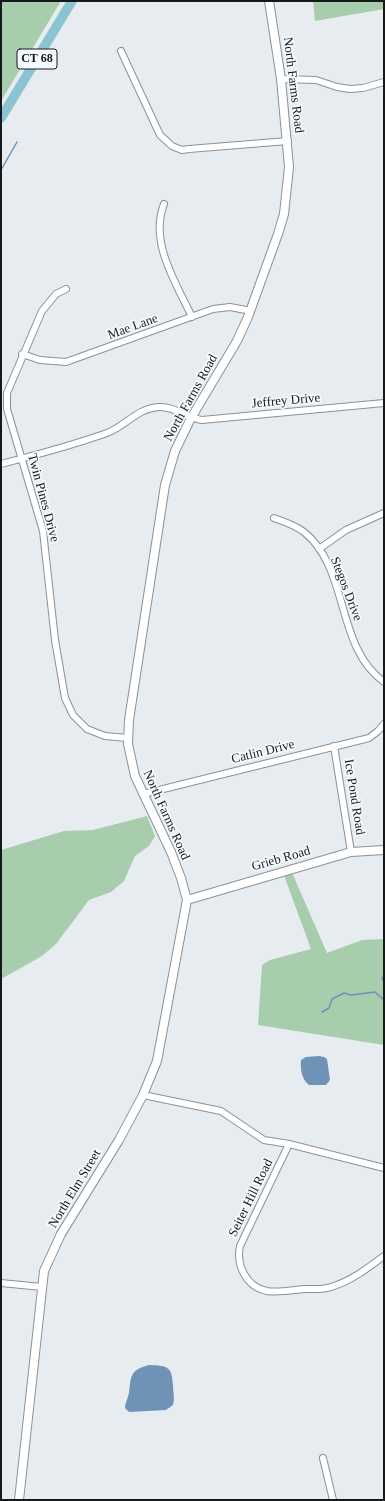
<!DOCTYPE html>
<style>
body{margin:0}
#map{position:relative;width:385px;height:1501px;overflow:hidden;background:#e7ecf1;font-family:Georgia,serif}
canvas{display:block}
.frame{position:absolute;inset:0;border:2px solid #17181a;pointer-events:none}
</style>
<div id="map">
<canvas width="385" height="1501"></canvas>
<div class="frame"></div>
</div>
<script>
const context = document.querySelector('canvas').getContext('2d');
context.lineJoin = 'round';
function fillPath(path, color) { context.fillStyle = color; context.fill(path, 'evenodd'); }
function trace(path, color, width, dash) { context.strokeStyle = color; context.lineWidth = width; context.lineCap = dash ? 'butt' : 'round'; context.setLineDash(dash || []); context.stroke(path); }
function label(font, color, halo, rows, align = 'center') {
  context.font = font + ' Georgia,serif'; context.lineWidth = 3.5; context.setLineDash([]); context.textBaseline = 'middle'; context.strokeStyle = halo; context.fillStyle = color; for (const [text, x, y, turn = 0] of rows) {
    context.save(); context.translate(x, y); context.rotate((+turn || 0) * Math.PI / 180); context.textAlign = isNaN(turn) ? turn : align; if (halo) context.strokeText(text, 0, 0); context.fillText(text, 0, 0); context.restore();
  }
}
fillPath(new Path2D(`
 M1,1H61L1,101Z
 M313,1H384V9L315,21Z
 M147,816L155,836L149,846L135,856L124,881L111,892L89,900L56,944L42,956L1,979V850L64,831L93,830Z
 M290,868L327,953L362,940L384,939V1045L258,1025L262,965L270,960L311,949L282,870Z`), '#a8cdad');
fillPath(new Path2D(`
 M319,1056L324,1057L327,1059L330,1080L326,1085H309C302,1080 300,1069 301,1060L306,1057Z
 M149,1365C168,1366 172,1366 173,1386C173,1393 175,1397 173,1405L166,1410L129,1412L125,1408C125,1403 128,1398 129,1393C131,1376 130,1370 149,1365Z`), '#6f92b7');
trace(new Path2D(`
 M1,170L17,142
 M384,965V966
 M384,976L382,979L384,981
 M322,1012L329,1008L332,999L344,993L351,995L375,992L384,1000`), '#6f92b7', 1.5);
const minor = new Path2D(`
 M121,51L160,135L172,146L182,150L189,149L288,141
 M281,79L316,80L337,87L350,89L363,88L384,82
 M164,204C149,242 176,283 192,317
 M66,289L56,294L42,311L7,393V409L43,531L55,640L65,698L73,715L87,729L105,736L128,738
 M22,354L40,360L66,362L213,309L230,307L251,311
 M1,464C36,455 73,445 107,433C126,426 137,408 159,407C174,406 187,418 202,420L384,403
 M274,518C285,522 295,525 304,532C350,569 335,647 384,682
 M319,549L346,530L384,513
 M334,746L351,852
 M143,794L369,738L378,731L384,724
 M143,1095L221,1111L264,1140L289,1144
 M384,1168L289,1144L240,1246C236,1265 246,1287 267,1291C279,1293 292,1290 304,1289C312,1289 323,1290 331,1287C351,1281 368,1268 384,1256
 M1,1283L42,1287
 M323,1458L333,1500`);
const secondary = new Path2D(`
 M187,900L351,852L384,850
 M19,1500L44,1271L61,1234L119,1140L143,1095L157,1061L187,900L181,878L171,852L135,776L128,744L129,720L165,485L175,451L191,418L237,341L248,317L278,234L284,214L289,167L281,79L269,1`);
const primary = new Path2D(`
 M1,118L72,1`);
trace(minor, '#8d9196', 8);
trace(secondary, '#8d9196', 10);
trace(primary, '#c7c8c8', 10);
trace(minor, '#fff', 6);
trace(secondary, '#fff', 8);
trace(primary, '#89c4d4', 9);
for (const [x, y, w] of [
 [37,59,40]
]) { const box = new Path2D(); box.roundRect(x - w / 2, y - 10, w, 20, 3); context.fillStyle = '#f5faff'; context.fill(box); trace(box, '#17181a', 1); }
label('bold 12px', '#17181a', null, [
 ["CT 68",37,59]
]);
label('13px', '#17181a', '#f5faff', [
 ["North Farms Road",293,85,83],
 ["Mae Lane",133,327,-20],
 ["North Farms Road",191,398,-61],
 ["Jeffrey Drive",286,401,-5],
 ["Twin Pines Drive",43,498,75],
 ["Stegos Drive",346,589,69],
 ["Catlin Drive",263,752,-14],
 ["Ice Pond Road",354,797,81],
 ["North Farms Road",166,815,66],
 ["Grieb Road",281,859,-16],
 ["North Elm Street",75,1189,-59],
 ["Seiter Hill Road",251,1198,-64]
]);
</script>
